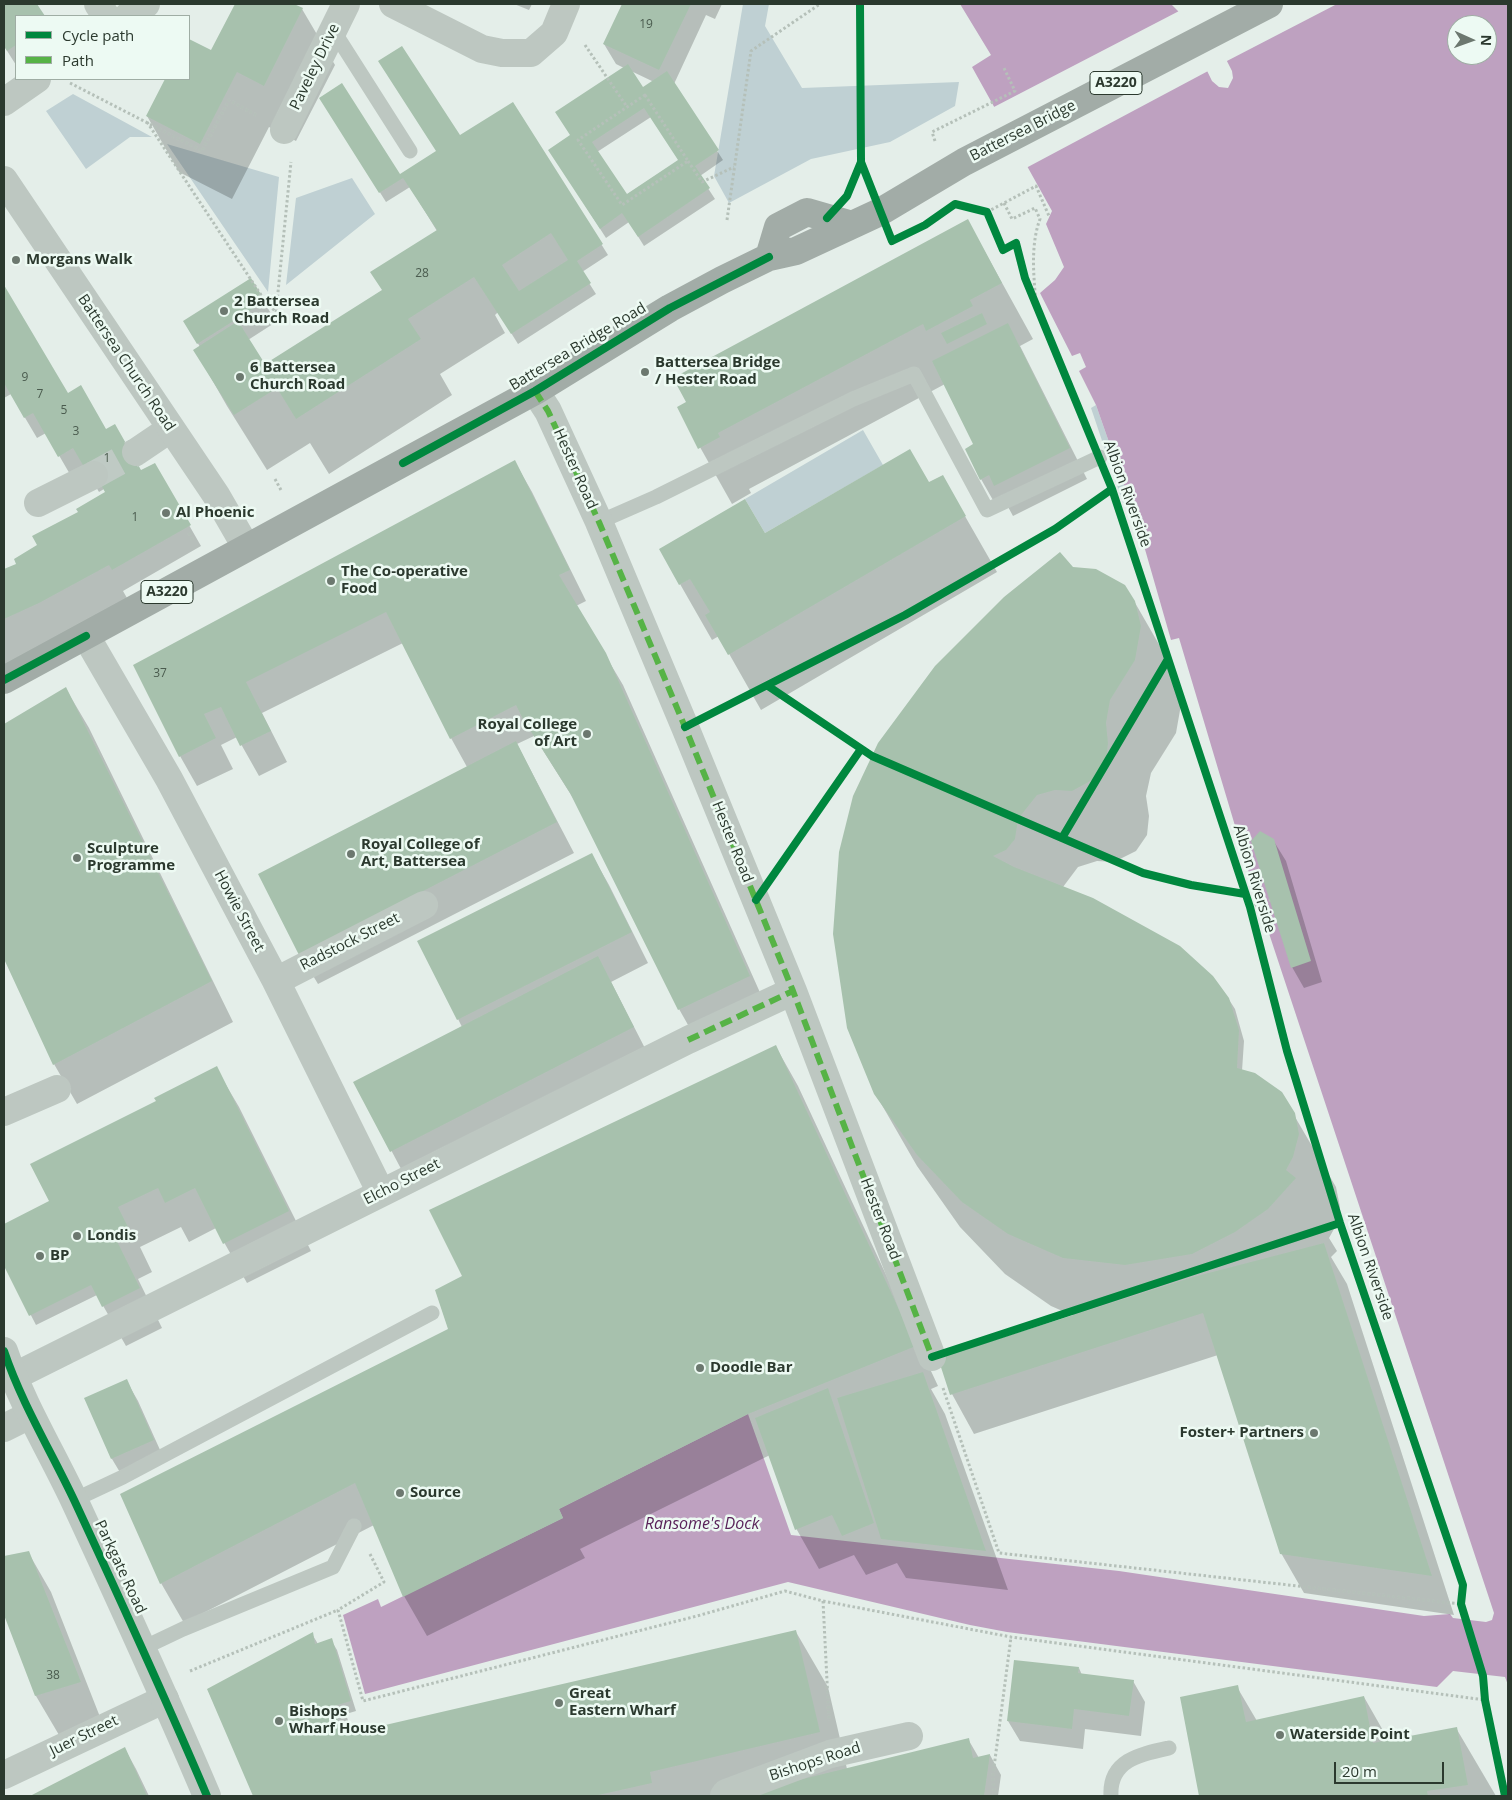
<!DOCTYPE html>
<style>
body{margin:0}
#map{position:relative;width:1512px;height:1800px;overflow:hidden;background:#e4eee9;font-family:"Open Sans",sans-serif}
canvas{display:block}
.frame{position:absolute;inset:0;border:5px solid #2b392e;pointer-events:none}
.legend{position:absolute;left:15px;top:15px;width:175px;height:65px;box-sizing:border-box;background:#edfaf3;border:1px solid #9fada4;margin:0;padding:6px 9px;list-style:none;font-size:15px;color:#2b392e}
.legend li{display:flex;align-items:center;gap:10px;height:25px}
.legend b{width:25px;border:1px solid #9fada4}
.north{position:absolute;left:1447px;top:15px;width:50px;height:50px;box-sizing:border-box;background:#edfaf3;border:1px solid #9fada4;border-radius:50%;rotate:92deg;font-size:14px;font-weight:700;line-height:20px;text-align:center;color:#2b392e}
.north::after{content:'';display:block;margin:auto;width:18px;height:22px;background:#6c786f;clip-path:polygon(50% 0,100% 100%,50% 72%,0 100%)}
.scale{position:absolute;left:1334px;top:1762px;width:110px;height:22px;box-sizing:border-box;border:2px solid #2b392e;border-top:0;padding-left:6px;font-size:15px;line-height:18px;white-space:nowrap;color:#2b392e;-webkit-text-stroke:4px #edfaf3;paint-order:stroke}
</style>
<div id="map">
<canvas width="1512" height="1800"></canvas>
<div class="frame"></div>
<ul class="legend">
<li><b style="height:6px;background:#00873e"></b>Cycle path</li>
<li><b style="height:6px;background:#56b346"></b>Path</li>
</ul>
<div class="north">N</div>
<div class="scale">20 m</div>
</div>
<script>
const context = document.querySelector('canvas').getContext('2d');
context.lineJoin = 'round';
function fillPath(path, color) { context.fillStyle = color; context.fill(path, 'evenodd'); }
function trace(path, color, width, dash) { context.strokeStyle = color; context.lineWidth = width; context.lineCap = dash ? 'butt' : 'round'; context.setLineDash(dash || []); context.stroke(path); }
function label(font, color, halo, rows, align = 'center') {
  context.font = font + ' "Open Sans",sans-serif'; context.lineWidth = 5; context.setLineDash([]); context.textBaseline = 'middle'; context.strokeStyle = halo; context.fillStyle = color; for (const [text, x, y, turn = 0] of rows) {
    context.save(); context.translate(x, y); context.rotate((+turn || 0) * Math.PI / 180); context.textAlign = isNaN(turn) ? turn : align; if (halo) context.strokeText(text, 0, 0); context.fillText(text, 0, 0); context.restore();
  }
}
fillPath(new Path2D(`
 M743,4H769L765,26L802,88L959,82L955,106L890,142L811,159L729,203L714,176Z
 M73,94L152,137H130L86,169L46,111Z
 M167,144L279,177L268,292Z
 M352,178L375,214L286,285L296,198Z
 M1096,405L1124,485L1132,504L1123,503L1091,408Z
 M863,430L883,465L765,533L745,499Z`), '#bfd0d3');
fillPath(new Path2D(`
 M960,4H1171L1178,11L1212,81L1219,87L1228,88L1233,78L1232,71L1198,4H1508V1685L1505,1677L1453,1671L1437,1687L1007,1632L970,1625L788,1582L365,1694L343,1615L378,1599L381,1607L563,1518L559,1509L748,1414L791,1535L1119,1571L1424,1616L1450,1614L1453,1618L1486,1622L1492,1620L1494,1613L1250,876L1179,638L1171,640L1132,504L1124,485L1096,405L1079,371L1086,367L1080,353L1072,356L1040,293L1055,280L1064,267L1046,224L1052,211L972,67L991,55ZM1457,25H1487V55H1457Z`), '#bea1c0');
fillPath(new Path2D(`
 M1196,4H1337L1225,62Z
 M1181,10L1210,70L1026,168L992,108Z`), '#e4eee9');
fillPath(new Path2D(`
 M4,4H36L44,16H16V65L4,46Z
 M236,4H292L302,9L335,65L296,141L269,127L232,199L179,172L147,116L166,79H189V40L212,52Z
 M514,4H532L529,10Z
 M623,4H722L715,19L706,15L674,84L723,160L700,176L715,199L644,246L629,222L606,238L556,160L571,136L624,68L616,64L604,44ZM631,71L654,82L643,89ZM651,117L679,160L626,195L597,152Z
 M513,103L608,255L582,272L596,294L518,344L498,312L495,315L505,333L440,374L452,395L329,474L310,443L267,470L227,406L195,350L200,347L185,321L251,280L276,322L248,340L265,366L383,290L437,231L410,187L386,202L327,108L400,175Z
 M968,221L1033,339L1020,346L1087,479L1013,516L1007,505L998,509L981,479L975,445L945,384L749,489L751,493L732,504L678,408Z
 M4,287L67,394L106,430L141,472L154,464L201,546L123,591L131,605L4,669V571L18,564L106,492L104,489L99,492L85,468L71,476L46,433L37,438L11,394L4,398Z
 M515,462L532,492L586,601L576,606L623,685L766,1006L696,1039L679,1009L578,806L534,736L517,744L574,853L318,984L300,954L467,767L451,738L403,643L262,713L287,762L259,776L237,737L221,745L233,769L197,786L180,756L135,666Z
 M942,476L997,572L761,710L719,636L712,640L680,584L765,535L929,484Z
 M1073,568L1134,601L1176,674L1182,699L1176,733L1151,773L1146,796L1149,816L1147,835L1136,851L1114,862L1097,861L1078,867L1063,887L1228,998L1235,1009L1244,1041L1242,1071L1281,1093L1336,1187L1340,1207L1334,1229L1329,1238L1337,1251L1331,1257L1347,1284L1454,1615L1304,1593L1281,1553L1218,1355L974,1434L952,1394L1074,1316L1051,1306L1005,1274L960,1227L917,1166L875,1093Z
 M66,689L89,728L233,1022L77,1104L54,1064L4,956V726Z
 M1273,840L1286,861L1322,982L1304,988L1292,967Z
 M592,855L609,885L648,963L611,982L650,1058L408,1182L355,1082L462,1027L458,1019Z
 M776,1047L798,1086L938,1386L931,1389L945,1414L1008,1590L906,1578L897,1563L866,1575L854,1555L819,1569L797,1530L770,1455L580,1549L585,1558L427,1636L404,1596L374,1525L184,1623L161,1583L450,1330L464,1276Z
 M216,1068L239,1107L311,1251L247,1283L216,1228L189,1242L181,1227L140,1247L152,1272L138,1279L162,1328L126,1346L97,1295L36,1325L4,1263V1226L51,1202L157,1102Z
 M126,1380L138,1401L165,1461L124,1479L112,1459L85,1399Z
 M28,1552L51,1592L102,1722L59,1735L36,1696L4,1612V1558Z
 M796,1632L828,1687L847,1769L968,1739L979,1758L990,1755L1001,1775L998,1796H254L208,1690L312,1634L318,1644L331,1640L337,1650L356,1711L346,1714L352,1734Z
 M1079,1668L1082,1675L1133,1681L1145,1702L1141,1736L1085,1729L1083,1749L1020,1741L1008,1721Z
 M1237,1687L1257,1721L1364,1697L1389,1741L1456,1728L1496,1796H1201L1182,1698Z
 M125,1749L136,1769L149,1796H33Z`), '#0003');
fillPath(new Path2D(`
 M4,4H37L45,16H16V45L7,51L4,46Z
 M235,4H294L303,8L264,86L237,72L200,144L146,116L165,79H189V39L211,50Z
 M622,4H691L659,70L603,44Z
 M402,46L460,135L513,102L603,244L577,261L591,283L511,334L474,277L408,319L421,339L296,419L277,388L234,415L193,350L238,321L265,364L382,290L370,272L437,230L403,178L379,193L319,98L342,83L400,174L436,151L378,61ZM551,233L568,260L519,291L502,265Z
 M628,64L643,87L667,71L719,150L695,166L710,188L638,237L622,213L600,229L548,150L570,135L555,112ZM644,108L678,160L627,194L592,142Z
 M968,219L1002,283L970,300L973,306L926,331L923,324L718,433L720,437L698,449L677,407L686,402L673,378Z
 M251,278L265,301L197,344L183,321Z
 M4,285L68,393L81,385L106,429L115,424L141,470L155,463L191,525L112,570L109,565L39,603L4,619V569L16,564L14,559L37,545L32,536L78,512L76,509L105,492L92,469L87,472L73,448L58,457L33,413L24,418L4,383Z
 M982,313L987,324L947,344L941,333Z
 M1008,323L1070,448L994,486L989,475L980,480L965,449L973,444L932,361Z
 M910,449L929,482L943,475L966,516L728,655L705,615L710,612L690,579L679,585L659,549L745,499L765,533Z
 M515,460L570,570L559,575L606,653L750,976L678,1010L570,793L523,719L516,705L450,739L386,612L246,682L271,731L240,746L221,707L204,714L216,738L179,757L133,665Z
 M1060,552L1073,567L1096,569L1125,585L1135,601L1141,626L1135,660L1110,700L1106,723L1108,743L1106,762L1094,779L1072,791L1055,790L1037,795L1018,819L1015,839L1006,850L993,856L1014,867L1093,898L1180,946L1213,976L1229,998L1239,1030L1237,1068L1255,1073L1282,1092L1295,1113L1299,1134L1293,1157L1286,1170L1296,1178L1268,1209L1235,1232L1192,1254L1125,1265L1063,1258L1008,1234L962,1202L917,1155L874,1094L847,1028L833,934L839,852L853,796L878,743L935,666L1004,597Z
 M66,687L212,981L53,1065L4,959V724Z
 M516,741L557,822L299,955L258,874Z
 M1260,831L1274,839L1311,961L1291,968L1251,841Z
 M592,853L632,932L457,1020L417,941Z
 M598,956L634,1027L390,1152L353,1082Z
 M776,1045L916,1346L748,1414L559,1509L563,1518L403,1597L355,1483L160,1584L120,1494L448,1329L435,1290L462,1276L429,1210Z
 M217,1066L289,1211L223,1244L195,1188L165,1203L158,1188L118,1207L130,1231L116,1239L140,1288L102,1307L91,1285L29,1316L4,1266V1224L49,1201L30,1164L156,1101L154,1098Z
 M1324,1243L1432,1576L1280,1554L1203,1313L950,1395L938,1358L1193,1277Z
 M923,1372L986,1551L881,1539L837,1398Z
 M127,1379L154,1440L111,1459L84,1398Z
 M828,1388L874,1523L842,1536L832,1515L795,1530L755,1418Z
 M29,1551L81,1682L35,1696L4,1615V1556Z
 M796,1630L820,1732L650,1772L652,1783L594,1796H253L207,1689L313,1632L315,1644L332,1638L351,1701L334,1706L342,1735Z
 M1014,1660L1079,1667L1078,1673L1134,1680L1129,1716L1074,1709L1072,1729L1007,1721Z
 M1238,1685L1246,1722L1364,1696L1373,1743L1457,1727L1468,1785L1427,1791L1428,1796H1199L1180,1697Z
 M969,1738L973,1758L990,1754L984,1796H734Z
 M125,1747L147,1796H30Z`), '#a7c1ad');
trace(new Path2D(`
 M94,475L136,452`), '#bfcac4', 28, [28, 14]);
trace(new Path2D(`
 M585,45L627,107
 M70,83L202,151L229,100L256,115
 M645,95L688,161L622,205L578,140Z
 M147,122L265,301L276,312L291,162
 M935,141L932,132L1015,91L1004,68
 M688,161L702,182L734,167
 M1004,203L1012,219L1035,208L1040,219C1030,246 1034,277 1036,305
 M987,212L1036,186L1049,216
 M727,220L751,51L820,4
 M275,479L282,492
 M189,533L193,541
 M1250,907L1270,900
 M943,1388L999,1553L1461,1604
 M370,1554L384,1582L338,1610L363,1701L697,1616L785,1591L823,1601L1011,1637L1485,1700
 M823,1601L829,1721
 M190,1671L338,1610
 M994,1796L993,1775L1011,1637`), '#b5c0b9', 3, [2.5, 2.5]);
trace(new Path2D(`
 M333,30L410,151
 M599,522L656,497L853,399L914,374L987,510L1100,457
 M74,1500L123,1477L432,1313
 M143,1648L183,1629L333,1567L354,1526
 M1111,1796C1109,1760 1141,1754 1169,1748`), '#bdc7c1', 15);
trace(new Path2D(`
 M98,4L106,16
 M393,4L482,49L502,53H531L554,33L566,4
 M128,16L146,4
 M4,102L37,79
 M284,130L346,4
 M535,391L548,411L599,522L685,727L793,991L932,1357
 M136,452L170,429
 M38,503L94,475
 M86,636L169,779L276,981L381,1193
 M276,981L424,905
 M4,1112L57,1089
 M13,1377L688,1040L793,991
 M4,1428L30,1415
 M4,1775L165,1699
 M724,1796L726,1793L830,1754L909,1736`), '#bdc7c1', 28);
trace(new Path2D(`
 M4,180L216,495L246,547
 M4,1351C22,1404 51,1451 75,1502C120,1599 165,1697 207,1796`), '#bdc7c1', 28);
trace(new Path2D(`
 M769,257L778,227L807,212L852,225
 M4,680L535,391L670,308L722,280L769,257L796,251L880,212L964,162L1269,4`), '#a2aca7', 28);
trace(new Path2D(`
 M535,391L548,411L599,522L685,727L793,991L932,1357
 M688,1040L793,991`), '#56b346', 6, [12, 6]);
trace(new Path2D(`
 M860,4L861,162L892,241L925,225L955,204L987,212L1003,250L1016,243L1025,278L1112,489L1250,907L1287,1051L1340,1223L1463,1585L1461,1604L1483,1676L1485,1700L1505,1796
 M827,218L847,196L861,162
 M403,463L535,391L670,308L769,257
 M4,680L86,636
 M768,686L872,756L1143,873L1191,885L1245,894
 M685,727L905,615L1055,529L1112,489
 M1062,838L1168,659
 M756,900L861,749
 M4,1351C22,1404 51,1451 75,1502C120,1599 165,1697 207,1796
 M932,1357L1340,1223`), '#00873e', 8);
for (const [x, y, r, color] of [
 [16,260,5,"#6c786f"],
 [224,311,5,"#6c786f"],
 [645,372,5,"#6c786f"],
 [240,377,5,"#6c786f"],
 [166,513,5,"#6c786f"],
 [331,581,5,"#6c786f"],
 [587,734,5,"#6c786f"],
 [351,854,5,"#6c786f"],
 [77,858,5,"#6c786f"],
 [77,1236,5,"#6c786f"],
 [40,1256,5,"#6c786f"],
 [700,1368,5,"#6c786f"],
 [1314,1433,5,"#6c786f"],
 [400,1493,5,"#6c786f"],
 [559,1703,5,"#6c786f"],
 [279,1721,5,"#6c786f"],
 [1280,1735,5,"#6c786f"]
]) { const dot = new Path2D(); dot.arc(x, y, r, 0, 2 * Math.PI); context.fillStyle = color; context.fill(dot); trace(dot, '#edfaf3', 2); }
label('12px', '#4a5b4e', null, [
 ["19",646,25],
 ["28",422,274],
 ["9",25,378],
 ["7",40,395],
 ["5",64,411],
 ["3",76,432],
 ["1",107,459],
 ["1",135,518],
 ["37",160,674],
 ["38",53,1676]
]);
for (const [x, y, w] of [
 [1116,83,52],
 [167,592,52]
]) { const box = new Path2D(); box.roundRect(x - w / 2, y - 11.5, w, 23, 4); context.fillStyle = '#edfaf3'; context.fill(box); trace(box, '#2b392e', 1); }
label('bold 14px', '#2b392e', null, [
 ["A3220",1116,83],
 ["A3220",167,592]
]);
label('15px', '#2b392e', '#edfaf3', [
 ["Paveley Drive",315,67,-64],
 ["Battersea Bridge",1023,131,-27],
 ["Battersea Bridge Road",578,347,-31],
 ["Battersea Church Road",126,363,56],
 ["Hester Road",575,469,66],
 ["Albion Riverside",1127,494,70],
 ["Hester Road",732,842,68],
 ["Albion Riverside",1254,879,73],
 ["Howie Street",239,911,62],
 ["Radstock Street",350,942,-27],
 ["Elcho Street",402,1182,-27],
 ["Hester Road",880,1219,69],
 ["Albion Riverside",1370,1267,71],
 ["Parkgate Road",120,1567,65],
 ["Juer Street",84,1736,-26],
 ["Bishops Road",815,1762,-18]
]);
label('bold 15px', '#2b392e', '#edfaf3', [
 ["Morgans Walk",26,260],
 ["2 Battersea",234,302],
 ["Church Road",234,319],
 ["Battersea Bridge",655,363],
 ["/ Hester Road",655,380],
 ["6 Battersea",250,368],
 ["Church Road",250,385],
 ["Al Phoenic",176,513],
 ["The Co-operative",341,572],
 ["Food",341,589],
 ["Royal College",577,725,"right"],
 ["of Art",577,742,"right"],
 ["Royal College of",361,845],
 ["Art, Battersea",361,862],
 ["Sculpture",87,849],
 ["Programme",87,866],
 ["Londis",87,1236],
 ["BP",50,1256],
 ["Doodle Bar",710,1368],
 ["Foster+ Partners",1304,1433,"right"],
 ["Source",410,1493],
 ["Great",569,1694],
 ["Eastern Wharf",569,1711],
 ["Bishops",289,1712],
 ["Wharf House",289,1729],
 ["Waterside Point",1290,1735]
], 'left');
label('italic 16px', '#592259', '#edfaf3', [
 ["Ransome's Dock",702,1524]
]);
</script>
